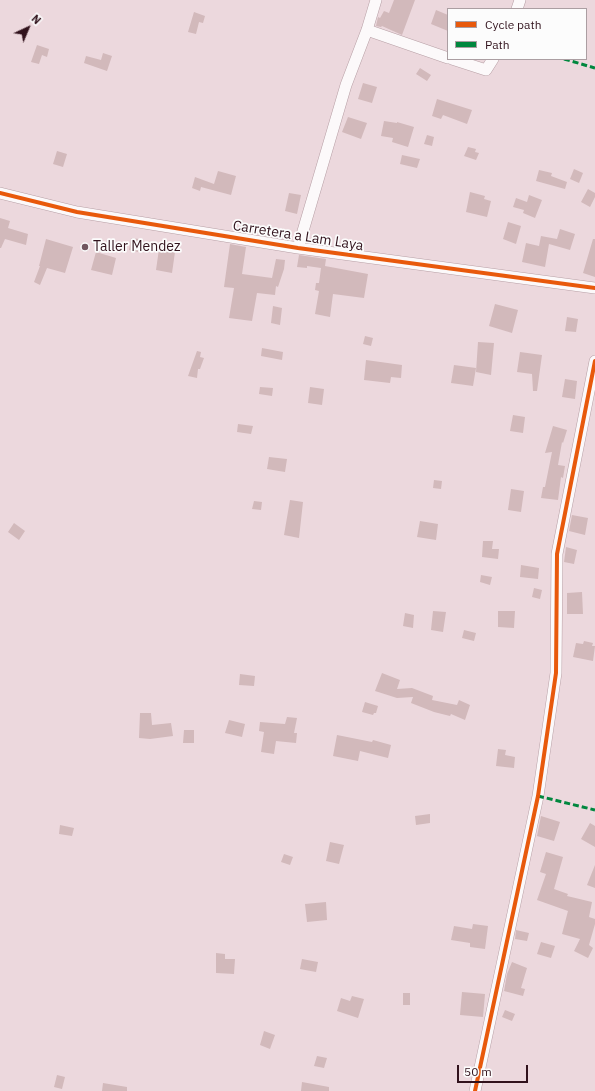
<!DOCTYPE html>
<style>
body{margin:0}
#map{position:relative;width:595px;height:1091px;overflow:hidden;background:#ecd8dd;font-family:"IBM Plex Sans",sans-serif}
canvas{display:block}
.legend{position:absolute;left:447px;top:8px;width:140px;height:52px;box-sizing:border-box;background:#fcfcfc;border:1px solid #ab9ea2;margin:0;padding:5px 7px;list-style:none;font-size:12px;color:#31121c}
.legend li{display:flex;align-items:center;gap:8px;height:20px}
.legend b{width:20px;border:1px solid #ab9ea2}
.north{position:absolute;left:8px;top:8px;width:40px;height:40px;-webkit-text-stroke:3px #fcfcfc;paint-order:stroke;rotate:44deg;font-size:11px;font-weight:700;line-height:16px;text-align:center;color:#31121c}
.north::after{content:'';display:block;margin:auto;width:14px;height:18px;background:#31121c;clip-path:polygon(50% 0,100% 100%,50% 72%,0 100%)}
.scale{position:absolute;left:457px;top:1065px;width:71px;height:18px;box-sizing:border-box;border:2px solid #31121c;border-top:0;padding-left:5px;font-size:12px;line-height:14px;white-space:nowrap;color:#31121c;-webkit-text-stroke:3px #fcfcfc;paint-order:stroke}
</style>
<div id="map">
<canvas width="595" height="1091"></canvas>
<ul class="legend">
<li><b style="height:5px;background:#e8590c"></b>Cycle path</li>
<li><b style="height:5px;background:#00873e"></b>Path</li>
</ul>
<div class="north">N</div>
<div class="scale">50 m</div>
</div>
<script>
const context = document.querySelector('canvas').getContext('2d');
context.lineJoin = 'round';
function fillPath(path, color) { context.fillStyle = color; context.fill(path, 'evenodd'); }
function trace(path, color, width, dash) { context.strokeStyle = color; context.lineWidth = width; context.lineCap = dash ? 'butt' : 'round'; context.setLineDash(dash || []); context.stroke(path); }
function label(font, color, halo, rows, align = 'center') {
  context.font = font + ' "IBM Plex Sans",sans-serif'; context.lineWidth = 3.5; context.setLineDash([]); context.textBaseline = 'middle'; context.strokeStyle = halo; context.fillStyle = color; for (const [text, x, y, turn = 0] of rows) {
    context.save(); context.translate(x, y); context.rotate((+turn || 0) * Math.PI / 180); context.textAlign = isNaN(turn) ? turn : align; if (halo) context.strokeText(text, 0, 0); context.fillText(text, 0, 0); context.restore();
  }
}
fillPath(new Path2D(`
 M394,0H415L402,35L382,26L381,27L376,26L378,17L380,18L384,11L389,13Z
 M436,10L448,15V31L431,24Z
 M194,12L205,16L203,23L199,22L196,34L188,32Z
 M37,45L49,49L47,57L42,55L39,64L31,62Z
 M103,53L112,56L107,71L84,63L86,56L101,60Z
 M420,68L431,75L427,81L416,74Z
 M363,83L377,87L372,103L358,99Z
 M437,99L472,110L467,124L443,115L441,119L432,116Z
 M348,117L367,123L361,139L342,132Z
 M384,121L397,123V122L414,127L408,147L392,142L393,138L381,136Z
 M427,135L434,137L432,146L424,144Z
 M468,147L476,149L475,152L479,153L476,160L464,156Z
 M57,151L67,154L63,167L53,164Z
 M402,155L420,159L417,168L400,164Z
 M574,169L583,173L579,183L570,179Z
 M539,170L552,173L551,176L567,182L565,189L536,181Z
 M218,171L236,176L231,195L201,187L200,191L192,188L195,177L214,184Z
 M588,189L595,193V197L590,207L581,202Z
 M470,192L485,196L484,199L491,201L487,217L466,212Z
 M289,193L301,195L297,214L285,211Z
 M529,195L542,200L535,218L523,213L524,210L513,207L516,198L527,202Z
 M0,218L10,221L8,228L28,234L26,245L5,239L1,248H0Z
 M508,222L521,226L516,244L503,239Z
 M560,229L575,234L570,250L549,244L545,267L522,262L526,243L539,246L541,236L557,239Z
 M131,238L139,239L138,252L129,250Z
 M46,239L73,247L65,273L47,268L40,285L34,282L40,266H39Z
 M593,239H595V277L583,273Z
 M160,242L176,245L172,273L156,270Z
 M230,244L246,247L242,274L272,278L276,259L285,260L284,269L278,287L276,286L275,295L257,293L252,321L229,318L234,288L224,287Z
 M96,252L116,258L112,275L91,270Z
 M299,255L326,259L325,266L368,274L364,298L333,294L330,317L315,314L319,291L315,290L316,283H319L321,268L307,266V268L297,267Z
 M495,304L518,310L512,333L489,326Z
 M273,306L282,308L280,325L271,323Z
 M567,317L578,319L576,332L565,331Z
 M365,336L373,338L371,346L363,344Z
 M478,342L494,343L491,375L476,372Z
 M262,348L283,352L282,360L261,356Z
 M197,351L201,352L200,357L204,358L200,369H198L197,378L188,376Z
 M520,352L542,355L537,391H533L532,374L517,372Z
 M366,360L402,365L401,378L391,377L390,383L364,380Z
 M454,365L476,368L473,386L451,383Z
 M565,379L577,381L575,399L562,397Z
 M260,387L273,388L272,396L259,394Z
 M310,387L324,389L322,405L308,403Z
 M513,415L525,417L523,433L510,431Z
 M238,424L253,426L251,434L237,432Z
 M553,426L567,430L563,443L562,442L558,465L565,466L563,478L561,477L558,500L541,498L543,487H545L552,452L545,453Z
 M269,457L287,459L285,472L267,469Z
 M434,480L442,481L441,489L433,488Z
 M511,489L524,491L521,512L508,510Z
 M290,500L303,502L299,538L284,535Z
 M254,501L262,502L261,510L252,509Z
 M572,515L588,518L585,535L569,531Z
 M420,521L438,524L436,540L417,537Z
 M14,523L25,531L19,540L8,532Z
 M483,541H493L492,549H499L498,559L482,557Z
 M566,547L577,550L574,564L564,562Z
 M521,565L539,568L538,579L520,577Z
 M481,575L492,577L490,585L480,582Z
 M534,588L542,590L540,599L532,597Z
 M582,592L583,614H567V593Z
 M433,611L446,612L443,632L431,630Z
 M498,611H515L514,628L498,627Z
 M405,613L414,615L413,628L403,626Z
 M464,630L476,633L474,641L462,638Z
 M584,641L593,643L592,646H595L593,661L573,657L576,643L583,644Z
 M382,673L400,680L397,689L412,688L433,696L432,700L457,705L459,700L470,705L465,720L451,714L450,716L434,712L411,703L413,697L397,698L375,691Z
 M240,674L255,676L254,686L239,685Z
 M365,702L378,706L376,713H374L373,715L362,712Z
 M140,713H151L152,725L171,723L173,736L150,739L139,738Z
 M287,717L297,718L294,733H297L296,743L276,741L274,754L261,752L264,732L259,731L260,722L285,724Z
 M229,720L245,724L242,737L225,733Z
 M184,730H194V743H183Z
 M337,735L372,742L373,740L391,745L388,758L360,751L358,761L333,756Z
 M498,749L506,750L505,755L515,757L514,768L496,766Z
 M430,814V823L416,825L415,816Z
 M541,816L560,822L554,841L537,836Z
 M590,823L595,826V847L581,839Z
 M60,825L74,828L72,836L59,834Z
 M330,842L344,845L339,864L326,861Z
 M546,852L563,857L554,889L568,894L567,896L592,902L589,917L595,919V924L589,945L593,948L588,958L574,951L580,939L562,934L568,911L537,900L546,874L540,872Z
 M284,854L293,857L290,865L281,862Z
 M595,865V888L587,885Z
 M326,902L327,920L307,922L305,904Z
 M473,924L488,926L485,949L470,947V943L451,940L454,926L472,929Z
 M516,930L529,933L527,941L515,939Z
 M541,942L555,946L551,958L537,954Z
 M216,953L225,954V959H235L234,974L216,973Z
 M302,959L318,962L316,972L300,969Z
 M512,962L527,968L521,988L525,989L523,996L504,991L507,974Z
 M462,992L485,994L483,1017L460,1015Z
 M403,993H410V1005H403Z
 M352,996L364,999L358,1018L337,1011L341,998L350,1001Z
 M505,1010L515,1014L512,1021L502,1017Z
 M264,1031L275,1035L270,1049L260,1045Z
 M317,1056L327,1058L324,1068L314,1066Z
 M57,1075L65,1077L62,1089L54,1087Z
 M302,1082L329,1087V1091H301Z
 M103,1083L127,1087V1091H102Z`), '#d2b9bb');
const street = new Path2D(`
 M517,9L520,0
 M367,30L448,58
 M452,59L486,70L493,59
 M0,193L77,212L298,248L595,288
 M298,248L346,85L367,30L376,0
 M475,1091L538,796L556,673L557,554L595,361`);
trace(street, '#b79fa5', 12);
trace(street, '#fcf9fa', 11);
trace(new Path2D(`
 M564,59L595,68
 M538,796L595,810`), '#00873e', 3, [6, 3]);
trace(new Path2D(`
 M0,193L77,212L298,248L595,288
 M475,1091L538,796L556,673L557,554L595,361`), '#e8590c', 4);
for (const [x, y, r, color] of [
 [85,247,4,"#725760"]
]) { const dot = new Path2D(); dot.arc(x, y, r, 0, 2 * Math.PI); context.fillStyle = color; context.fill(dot); trace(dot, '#fcfcfc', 1.5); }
label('14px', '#31121c', '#fcfcfc', [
 ["Carretera a Lam Laya",298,236,9]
]);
label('14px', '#31121c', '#fcfcfc', [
 ["Taller Mendez",93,247]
], 'left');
</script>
